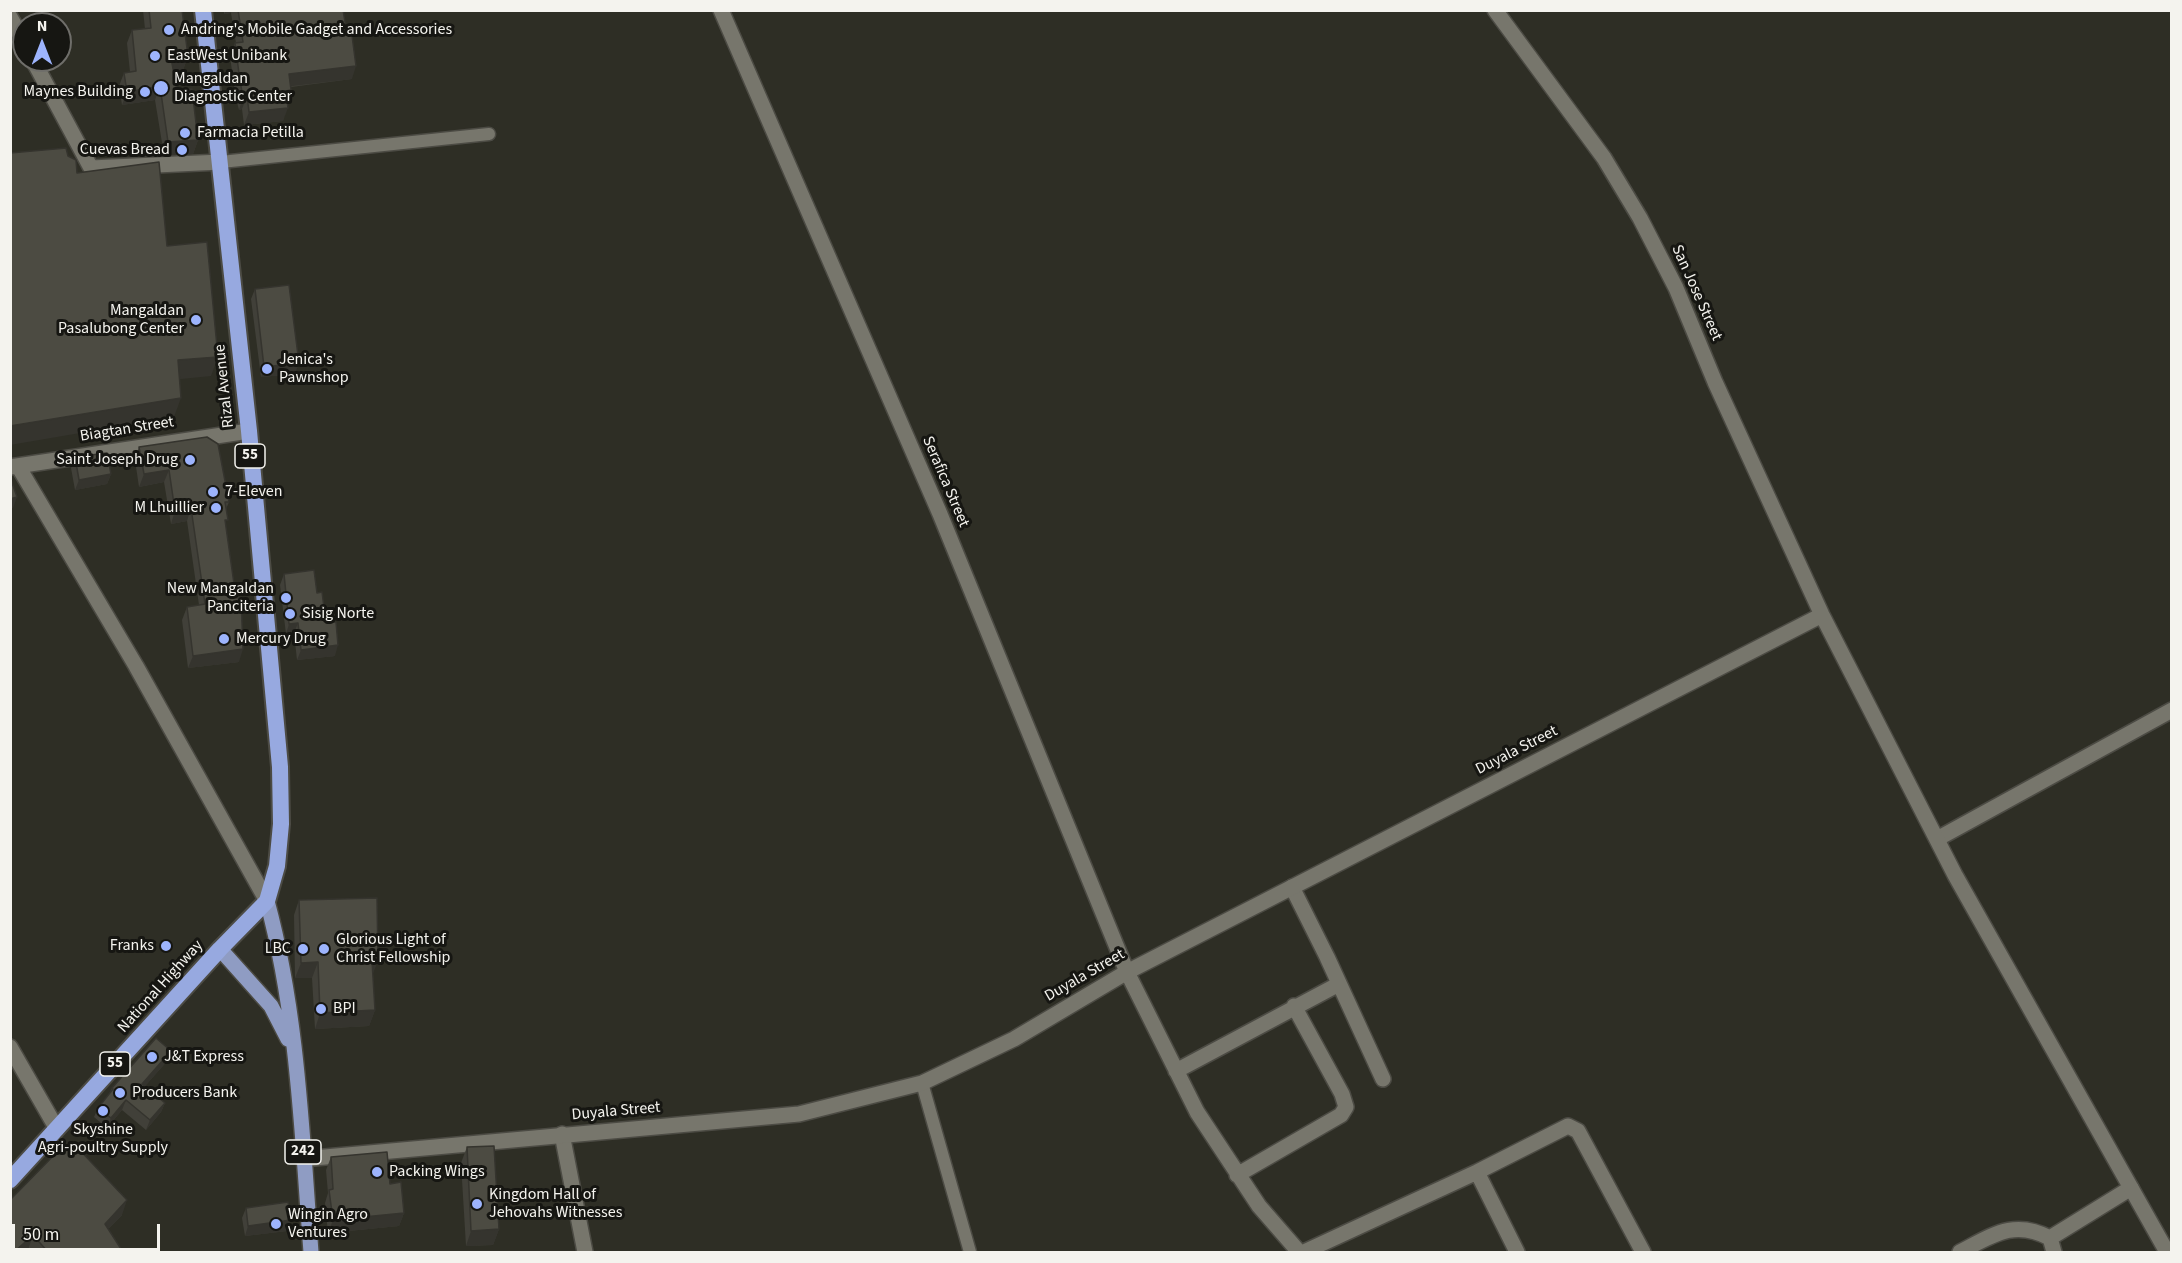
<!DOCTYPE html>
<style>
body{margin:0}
#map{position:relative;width:2182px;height:1263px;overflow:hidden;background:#2e2e25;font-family:"Source Sans 3",sans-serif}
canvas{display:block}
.frame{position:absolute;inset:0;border:12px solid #f4f3ee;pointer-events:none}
.north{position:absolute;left:12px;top:12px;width:60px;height:60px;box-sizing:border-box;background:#161612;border:2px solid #6f6e6a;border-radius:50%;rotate:0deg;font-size:16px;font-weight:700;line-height:24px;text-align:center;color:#f4f3ee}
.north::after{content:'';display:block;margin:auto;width:21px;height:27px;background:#9db4fd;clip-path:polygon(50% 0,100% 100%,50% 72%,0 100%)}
.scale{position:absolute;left:12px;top:1224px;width:148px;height:27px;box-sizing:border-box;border:3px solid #f4f3ee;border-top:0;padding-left:8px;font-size:18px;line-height:21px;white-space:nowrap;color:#f4f3ee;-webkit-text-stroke:4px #161612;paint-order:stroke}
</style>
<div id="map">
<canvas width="2182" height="1263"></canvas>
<div class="frame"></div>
<div class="north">N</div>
<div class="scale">50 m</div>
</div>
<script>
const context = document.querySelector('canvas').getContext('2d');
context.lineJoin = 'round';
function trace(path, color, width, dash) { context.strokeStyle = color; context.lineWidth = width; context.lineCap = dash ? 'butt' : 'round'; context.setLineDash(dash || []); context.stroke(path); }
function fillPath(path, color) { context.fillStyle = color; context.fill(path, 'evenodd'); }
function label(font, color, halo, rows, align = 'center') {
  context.font = font + ' "Source Sans 3",sans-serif'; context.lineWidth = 6; context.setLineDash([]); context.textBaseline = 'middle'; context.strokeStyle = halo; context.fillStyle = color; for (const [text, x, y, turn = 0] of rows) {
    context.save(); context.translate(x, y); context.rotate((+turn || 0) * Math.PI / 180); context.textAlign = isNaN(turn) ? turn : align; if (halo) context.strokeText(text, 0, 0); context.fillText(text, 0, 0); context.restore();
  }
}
const service = new Path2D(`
 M221,162L489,134
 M922,1083L970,1252`);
const minor = new Path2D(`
 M721,10L940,514L1127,972L1197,1112L1259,1206L1299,1252
 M10,17L24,42
 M33,60L91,168L221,162
 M18,466L136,666L267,901
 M10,467L249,431
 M1937,839L2172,710
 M1292,887L1327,957L1383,1079
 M10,1047L57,1129
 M1176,1071L1339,984
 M562,1134L585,1252
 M1477,1172L1517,1252
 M1237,1175L1341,1115L1346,1107L1342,1094L1294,1006
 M2050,1238L2131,1188
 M1304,1252L1477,1172L1568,1126L1578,1131L1643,1252
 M1960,1252C1993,1235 2014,1219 2050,1238L2054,1252`);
const tertiary = new Path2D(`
 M1495,10L1604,158L1640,218L1676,288L1715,382L1822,615L1955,875L2167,1252
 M303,1159L799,1114L922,1083L1014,1039L1127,972L1822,615`);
const primary = new Path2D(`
 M267,901C298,1015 302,1136 311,1252
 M220,949L271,1006L288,1039`);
const trunk = new Path2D(`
 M10,1180L220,949L267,901L277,866L281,824L280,767L249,431L203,10`);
trace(service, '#4c4b44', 15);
trace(minor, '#4c4b44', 18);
trace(tertiary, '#4c4b44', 18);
trace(primary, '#4c4b44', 18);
trace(trunk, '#4c4b44', 20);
trace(service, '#77766c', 12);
trace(minor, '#77766c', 15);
trace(tertiary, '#77766c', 15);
trace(primary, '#8f9cc3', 15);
trace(trunk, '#97a9e0', 16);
fillPath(new Path2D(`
 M143,10H182L188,56L183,70H174L177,90L198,140L193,154L164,155L155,100L122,105L119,86L124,73L130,72L127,43L132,30L145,29Z
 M224,10H343L352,79L291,87L283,121L244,125L242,109L239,110L235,94L230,56L235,43H236L231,13L224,14Z
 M255,289L295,374L261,377L251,299Z
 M139,447L229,502L226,509L225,527L239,662L188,668L182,620L187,607L199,605L187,521L171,524L164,482L139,487L135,460Z
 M75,457L111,474L107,484L75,490L71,468Z
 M284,574L317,593L335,656L297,660L294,633L286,634L280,585Z
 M299,900L373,975L375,1010L369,1026L315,1029L312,978H295L294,915Z
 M168,1060L145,1086L165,1103L161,1112L146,1130L122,1110L107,1128L94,1117L98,1108L109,1094L112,1088Z
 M467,1147L499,1229L493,1245L466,1246L461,1163Z
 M331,1157L390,1184L404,1213L399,1226L328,1233L325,1203L328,1193L326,1170Z
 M10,1200L122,1215L108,1229L123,1252H30L28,1250Z
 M246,1208L291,1220L287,1231L245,1236L242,1218Z`), '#414039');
fillPath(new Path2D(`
 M226,10H232L231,13L224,14Z
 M188,56L183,70L167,71L171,58Z
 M356,66L352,79L284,87L289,74Z
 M160,86L155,100L122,105L127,92Z
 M291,90L287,103L286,91Z
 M247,96L242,109L239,110L243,97Z
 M288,108L283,121L244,125L249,112Z
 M198,140L193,154L164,155L168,142Z
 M218,357L211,376L171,380L178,360Z
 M299,363L295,374L261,377L264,367Z
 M181,398L174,417L10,445V426Z
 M169,470L164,482L139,487L144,474Z
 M111,474L107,484L75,490L79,480Z
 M17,497L13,508H10V499Z
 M191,508L187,521L171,524L175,511Z
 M298,623L294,633L286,634L289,624Z
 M338,645L335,656L297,660L301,650Z
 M243,649L239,662L188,668L193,656Z
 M372,961H378L372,976Z
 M318,962L312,978H295L301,963Z
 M375,1010L369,1026L315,1029L320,1013Z
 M171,1051L168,1060L139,1093L142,1084Z
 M126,1100L122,1110L107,1128L111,1118Z
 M165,1103L161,1112L146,1130L150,1120Z
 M127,1200L122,1215L99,1238L105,1224Z
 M404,1213L399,1226L328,1233L333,1220Z
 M291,1220L287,1231L245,1236L248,1226Z
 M499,1229L493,1245L466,1246L471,1231Z
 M33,1235L28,1250L25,1252H14Z`), '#35342e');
const building = new Path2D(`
 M149,10H182L188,56L171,58L177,90L192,89L198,140L168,142L160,86L127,92L124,73L136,71L132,30L151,28Z
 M238,10H343L346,28H351L356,66L289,74L291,90L286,91L288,108L249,112L247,96L243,97L240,81L235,43L243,42Z
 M66,148L68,156L76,160L77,173L159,162L167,246L207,242L218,357L178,360L181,398L10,426V153Z
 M289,285L299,363L264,367L255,289Z
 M207,437L218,444L229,502H225L228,520H225L236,598L241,597L243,649L193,656L187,607L205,604L191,508L175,511L169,470L144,474L139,447Z
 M107,453L111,474L79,480L75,457Z
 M10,477L17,497L10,499Z
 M314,570L317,593L322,592L326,623L336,622L338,645L301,650L298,623L289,624L284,574Z
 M377,898L378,961H372L375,1010L320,1013L318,962L301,963L299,900Z
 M156,1038L171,1051L142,1084L165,1103L150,1120L126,1100L111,1118L98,1108L113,1089L112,1088Z
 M73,1143L127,1200L105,1224L123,1252H48L33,1235L14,1252H10V1200L61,1148L65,1152Z
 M494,1146L499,1229L471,1231L467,1147Z
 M387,1152L390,1184L401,1182L404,1213L333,1220L329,1190L333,1189L331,1157Z
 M288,1202L291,1220L248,1226L246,1208Z`);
fillPath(building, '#4c4b42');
trace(building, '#35342e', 1.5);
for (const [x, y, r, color] of [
 [169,30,6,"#9db4fd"],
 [155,56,6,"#9db4fd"],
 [161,88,8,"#9db4fd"],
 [145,92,6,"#9db4fd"],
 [185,133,6,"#9db4fd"],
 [182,150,6,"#9db4fd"],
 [196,320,6,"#9db4fd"],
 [267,369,6,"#9db4fd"],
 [190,460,6,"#9db4fd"],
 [213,492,6,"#9db4fd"],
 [216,508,6,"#9db4fd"],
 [286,598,6,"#9db4fd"],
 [290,614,6,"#9db4fd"],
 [224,639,6,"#9db4fd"],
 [166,946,6,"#9db4fd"],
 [303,949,6,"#9db4fd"],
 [324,949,6,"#9db4fd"],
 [321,1009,6,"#9db4fd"],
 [152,1057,6,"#9db4fd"],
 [120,1093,6,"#9db4fd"],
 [103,1111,6,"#9db4fd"],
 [377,1172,6,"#9db4fd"],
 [477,1204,6,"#9db4fd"],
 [276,1224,6,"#9db4fd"]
]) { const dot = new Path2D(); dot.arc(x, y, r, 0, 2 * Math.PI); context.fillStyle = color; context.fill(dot); trace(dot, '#161612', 2); }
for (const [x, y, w] of [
 [250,456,30],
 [115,1064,30],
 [303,1152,36]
]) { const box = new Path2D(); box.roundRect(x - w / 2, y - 12, w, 24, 4.5); context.fillStyle = '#161612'; context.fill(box); trace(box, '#f4f3ee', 1.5); }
label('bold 15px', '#f4f3ee', null, [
 ["55",250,456],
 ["55",115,1064],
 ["242",303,1152]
]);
label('16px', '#f4f3ee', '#161612', [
 ["Andring's Mobile Gadget and Accessories",181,30],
 ["EastWest Unibank",167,56],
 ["Mangaldan",174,79],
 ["Diagnostic Center",174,97],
 ["Maynes Building",133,92,"right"],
 ["Farmacia Petilla",197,133],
 ["Cuevas Bread",170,150,"right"],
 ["Mangaldan",184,311,"right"],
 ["Pasalubong Center",184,329,"right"],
 ["Jenica's",279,360],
 ["Pawnshop",279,378],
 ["Saint Joseph Drug",178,460,"right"],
 ["7-Eleven",225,492],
 ["M Lhuillier",204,508,"right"],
 ["New Mangaldan",274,589,"right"],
 ["Panciteria",274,607,"right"],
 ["Sisig Norte",302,614],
 ["Mercury Drug",236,639],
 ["Glorious Light of",336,940],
 ["Christ Fellowship",336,958],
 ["Franks",154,946,"right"],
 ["LBC",291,949,"right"],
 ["BPI",333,1009],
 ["J&T Express",164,1057],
 ["Producers Bank",132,1093],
 ["Skyshine",103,1130,"center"],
 ["Agri-poultry Supply",103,1148,"center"],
 ["Packing Wings",389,1172],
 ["Kingdom Hall of",489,1195],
 ["Jehovahs Witnesses",489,1213],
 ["Wingin Agro",288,1215],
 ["Ventures",288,1233]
], 'left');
label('16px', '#f4f3ee', '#161612', [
 ["San Jose Street",1696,293,66],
 ["Rizal Avenue",225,386,-96],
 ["Biagtan Street",127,430,-9],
 ["Serafica Street",945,482,67],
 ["Duyala Street",1517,751,-27],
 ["Duyala Street",1085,976,-30],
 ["National Highway",161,987,-48],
 ["Duyala Street",616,1112,-5]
]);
</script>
